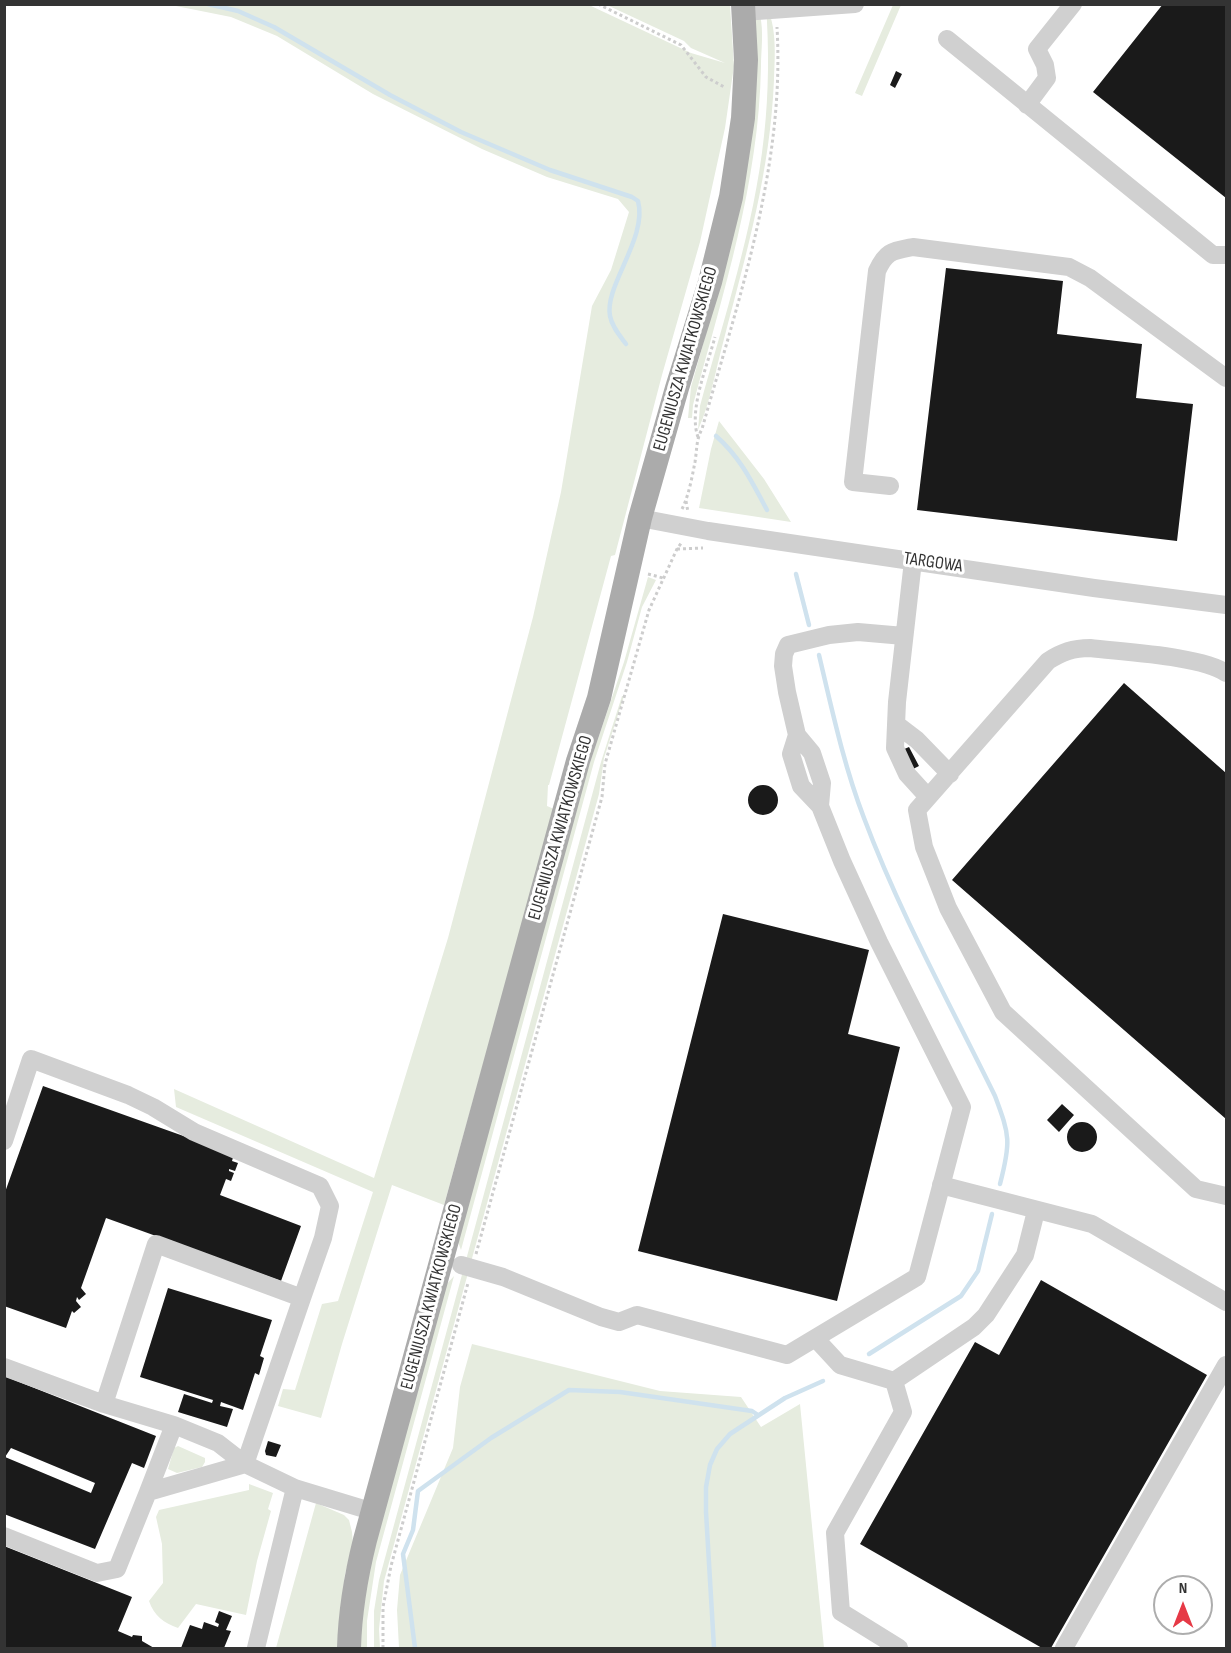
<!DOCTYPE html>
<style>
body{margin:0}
#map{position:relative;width:1231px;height:1653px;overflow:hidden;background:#fff;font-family:"Sofia Sans Condensed",sans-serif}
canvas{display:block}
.frame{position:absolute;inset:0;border:6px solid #333;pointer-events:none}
.north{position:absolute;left:1153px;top:1575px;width:60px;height:60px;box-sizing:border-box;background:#fff;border:2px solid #adadad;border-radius:50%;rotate:0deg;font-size:16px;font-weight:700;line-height:24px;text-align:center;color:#333}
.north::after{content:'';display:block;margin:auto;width:21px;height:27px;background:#e63946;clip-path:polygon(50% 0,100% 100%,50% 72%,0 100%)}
</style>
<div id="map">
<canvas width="1231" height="1653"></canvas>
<div class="frame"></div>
<div class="north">N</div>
</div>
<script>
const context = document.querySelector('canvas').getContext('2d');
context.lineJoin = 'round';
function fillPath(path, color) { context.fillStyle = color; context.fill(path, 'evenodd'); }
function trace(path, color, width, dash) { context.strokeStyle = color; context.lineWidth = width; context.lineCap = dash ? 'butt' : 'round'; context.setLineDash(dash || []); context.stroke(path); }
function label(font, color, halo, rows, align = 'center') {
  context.font = font + ' "Sofia Sans Condensed",sans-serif'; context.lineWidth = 6; context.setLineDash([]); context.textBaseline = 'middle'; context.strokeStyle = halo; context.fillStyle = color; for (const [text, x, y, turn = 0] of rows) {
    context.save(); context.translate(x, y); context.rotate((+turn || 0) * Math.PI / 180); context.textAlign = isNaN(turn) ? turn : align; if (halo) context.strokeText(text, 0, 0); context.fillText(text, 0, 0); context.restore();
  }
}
fillPath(new Path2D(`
 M171,5H589L691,53L725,63L691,48L684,41L607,5H730L734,66L725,128L700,242L662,375L615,555L611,556L549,785H548L547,806L554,809L444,1205L392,1185L342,1344L321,1418L278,1406L283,1389L295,1390L322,1304L338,1301L373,1192L176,1107L174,1089L374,1178L448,938L533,617L561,492L592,306L611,270L629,212L618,199L547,177L482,149L373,94L277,36L231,17Z
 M752,5C755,8 759,12 760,16C764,31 761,51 761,66C759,183 723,293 693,405L692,418H688L691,387L718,291Z
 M766,5C777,27 775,55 774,80C770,172 747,251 724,339C716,368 710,404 698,430L700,406C724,318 754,228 764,136C769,92 769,48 766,5Z
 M893,5H901L862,96L855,93Z
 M719,421L764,479L791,522L699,508L711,449Z
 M648,577L656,580L642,607L627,662L594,762L461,1250L458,1242L585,777L624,662Z
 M622,696H624L604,758L599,794L471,1262L466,1260L601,762Z
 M463,1271L468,1273L384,1581L379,1629L380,1648H374V1611L379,1580Z
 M454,1276L376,1562L367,1621V1648H359L366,1579L445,1286Z
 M472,1344L660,1391L741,1397L761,1427L800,1404L824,1648H399L397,1610L400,1575L453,1448L460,1387Z
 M178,1446L205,1458V1462L202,1467L177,1473L168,1469L174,1448Z
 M249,1484L273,1493L268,1509L271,1511L257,1561L246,1615L196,1604L178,1628C164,1623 154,1616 149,1601L163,1583L162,1544L156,1517L159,1510L249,1490Z
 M316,1503L344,1515L349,1520L352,1532L353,1544L345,1574L339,1627V1648H276Z`), '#e6ecdf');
trace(new Path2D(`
 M208,4L238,11L274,27L390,95L461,132L550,170L632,197L638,201C648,238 604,286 610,316C612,327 620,336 626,344
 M716,436C740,457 752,482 767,510
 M796,574L809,625
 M819,655C832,710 844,766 864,818C900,914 950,1004 995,1096C1010,1136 1011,1142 1000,1184
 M869,1354L961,1296L978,1271L992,1214
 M415,1648L403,1554L413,1530L418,1491L491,1438L569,1390L620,1392L752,1411L758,1415
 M714,1648L706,1512V1487L710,1465L717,1449L730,1434L785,1398L823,1381`), '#cfe2ee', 4.5);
fillPath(new Path2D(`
 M1163,4H1226V198L1093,92Z
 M896,71L902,74L895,88L890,85Z
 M946,268L1063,281L1057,334L1142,344L1136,398L1193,404L1177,541L917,510Z
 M1124,683L1226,773V1119L952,880Z
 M909,747L919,766L913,769L902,750Z
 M748 800a15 15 0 1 1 30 0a15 15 0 1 1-30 0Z
 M723,914L869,950L848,1034L900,1047L837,1301L638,1251Z
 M43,1086L234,1154L232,1161L238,1163L235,1171L229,1169V1171L234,1173L231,1181L226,1179L220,1195L301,1226L281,1281L106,1218L81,1288L86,1294L79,1300L77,1297L76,1301L81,1307L74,1313L72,1311L66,1328L4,1306V1195Z
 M1062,1104L1074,1115L1059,1132L1047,1120Z
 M1067 1137a15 15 0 1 1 30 0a15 15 0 1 1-30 0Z
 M1041,1280L1207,1375L1051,1648H1042L860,1544L975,1342L999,1355Z
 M168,1288L272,1320L260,1356L264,1358L259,1375L255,1373L243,1410L221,1402L220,1406L233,1409L227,1427L178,1412L184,1394L212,1403L213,1400L140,1377Z
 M4,1376L156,1436L144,1468L132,1463L95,1549L4,1514ZM11,1448L95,1483L91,1493L5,1457Z
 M268,1441L281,1445L276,1457L266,1455L265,1451Z
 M4,1546L132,1597L118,1631L132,1637L133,1635L142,1636V1641L154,1648H4Z
 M219,1611L232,1616L226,1630L231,1631L224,1648H181L190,1625L202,1629L204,1622L218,1627L219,1624L215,1622Z`), '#1a1a1a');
trace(new Path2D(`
 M598,4L681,45L706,77L726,88
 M698,437C688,410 708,364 715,337
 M686,501L688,512
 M682,509C689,495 692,477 695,462C697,450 696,440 702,429C739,298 785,165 777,27
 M677,549L703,548
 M648,574L663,578
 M476,1254L602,797L605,764L649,610L677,549L682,542
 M383,1648V1607L391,1566L468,1283`), '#cdcdcd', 3, [3, 3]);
trace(new Path2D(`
 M743,12L855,4
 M947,39L1213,255H1226
 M1027,105L1047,78L1045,65L1037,49L1073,4
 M890,486L853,482L877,271C886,251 892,251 913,247L1069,267L1090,278L1226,378
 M640,518L708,531L1094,588L1226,605
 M913,561L897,702L895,748L907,774L927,796
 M1226,673C1203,656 1122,652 1090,648C1073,648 1062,652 1048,661L917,810L924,847L948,908L1003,1012L1196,1189L1226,1196
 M896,724L917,740L950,774
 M820,806L822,783L812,753L797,735L787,692L783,666L784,654L788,645L829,635L858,632L904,636
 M4,1141L31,1059L128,1095L153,1107L194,1132L320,1186L330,1206L323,1238L302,1298
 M941,1185L1092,1224L1226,1302
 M461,1265L503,1277L601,1317L619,1322L637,1315L787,1355L917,1277L962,1107L879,942L842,861L820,806L801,786L791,754L797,735
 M816,1339L840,1365L894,1381L974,1327L986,1315L1025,1255L1036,1211
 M4,1367L104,1404L174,1425L148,1492
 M894,1381L903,1412L835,1533L841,1612L899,1648
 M104,1404L156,1244L302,1298L245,1464L218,1443L174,1425
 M4,1536L97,1573L117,1569L148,1492L245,1464L295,1488L374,1512
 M256,1648L295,1488
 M1064,1648L1226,1365`), '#d0d0d0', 18);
trace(new Path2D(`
 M349,1648C350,1612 356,1576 365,1540L578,761L599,698L640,518L677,388L710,282L731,197L743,118L746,60L743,4`), '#ababab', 24);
label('18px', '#333', '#fff', [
 ["EUGENIUSZA KWIATKOWSKIEGO",686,359,-74],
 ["TARGOWA",933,563,8],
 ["EUGENIUSZA KWIATKOWSKIEGO",561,828,-74],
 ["EUGENIUSZA KWIATKOWSKIEGO",432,1297,-75]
]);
</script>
